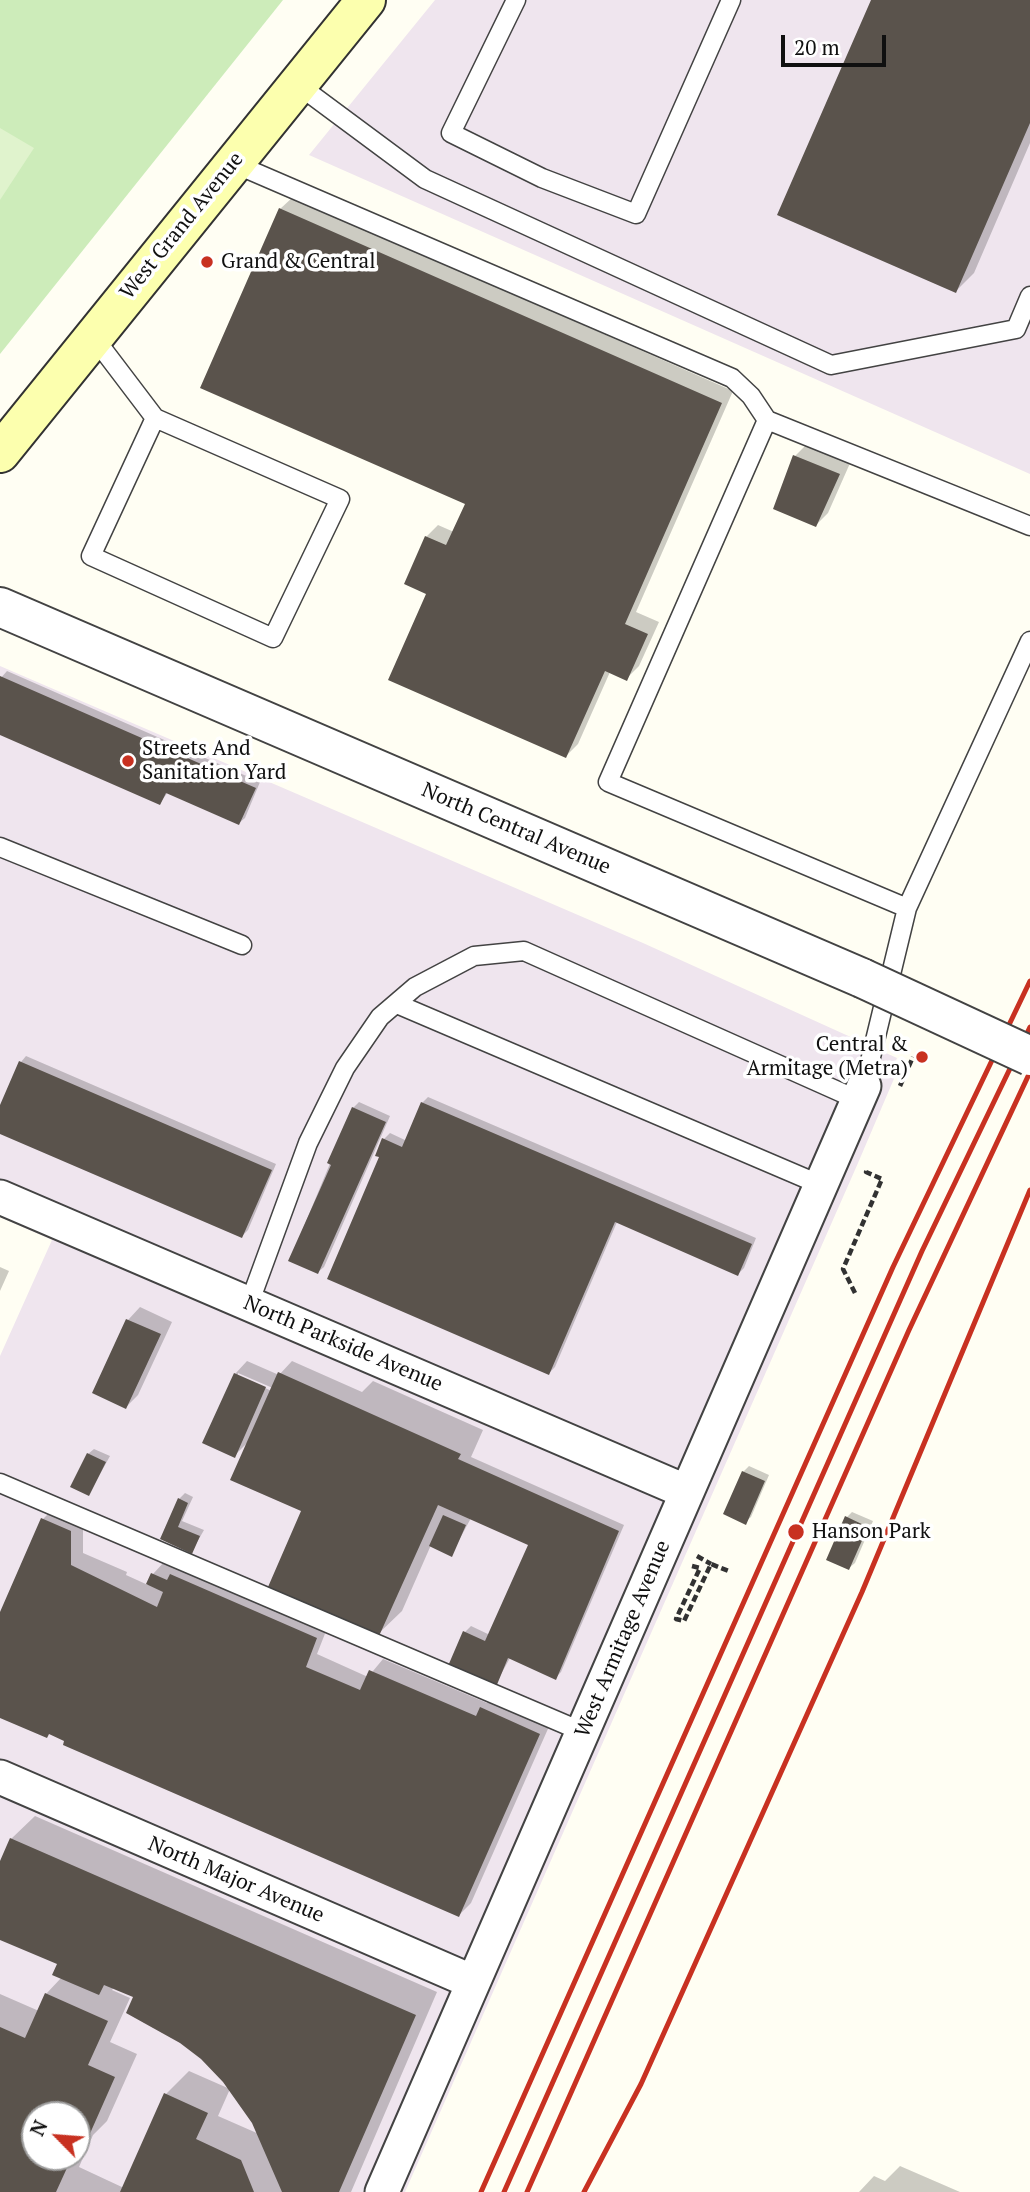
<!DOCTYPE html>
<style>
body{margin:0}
#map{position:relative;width:1030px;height:2192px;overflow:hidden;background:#fffef3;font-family:"PT Serif",serif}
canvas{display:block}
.north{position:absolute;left:21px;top:2101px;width:70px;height:70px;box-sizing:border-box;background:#fff;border:2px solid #9f9f9f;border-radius:50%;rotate:295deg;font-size:19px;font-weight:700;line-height:28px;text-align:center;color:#101010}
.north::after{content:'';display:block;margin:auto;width:24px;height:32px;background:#c83121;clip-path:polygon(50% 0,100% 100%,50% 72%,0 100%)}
.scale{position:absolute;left:781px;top:35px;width:105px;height:32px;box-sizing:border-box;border:4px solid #101010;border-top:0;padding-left:9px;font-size:21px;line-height:24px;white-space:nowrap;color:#101010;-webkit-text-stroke:5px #fff;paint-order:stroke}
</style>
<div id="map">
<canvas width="1030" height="2192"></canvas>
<div class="north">N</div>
<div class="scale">20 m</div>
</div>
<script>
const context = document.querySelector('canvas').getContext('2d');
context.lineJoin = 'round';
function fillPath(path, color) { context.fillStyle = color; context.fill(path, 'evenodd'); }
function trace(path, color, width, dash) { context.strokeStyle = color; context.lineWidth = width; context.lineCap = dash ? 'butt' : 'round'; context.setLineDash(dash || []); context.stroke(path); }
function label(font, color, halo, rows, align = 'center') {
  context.font = font + ' "PT Serif",serif'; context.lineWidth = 7; context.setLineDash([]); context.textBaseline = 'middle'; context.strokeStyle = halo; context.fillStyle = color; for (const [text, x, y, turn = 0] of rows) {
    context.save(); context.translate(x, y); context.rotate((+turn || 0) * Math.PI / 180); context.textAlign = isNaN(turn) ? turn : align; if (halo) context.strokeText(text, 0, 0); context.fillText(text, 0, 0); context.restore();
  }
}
fillPath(new Path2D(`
 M435,0H1030V474L309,155Z
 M0,666L643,943L897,1058L891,1072L896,1074L858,1163L405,2192H0V1356L52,1240L0,1217ZM35,2115H77V2157H35Z`), '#efe5ee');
fillPath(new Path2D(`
 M0,0H283L0,354Z`), '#cdecba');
fillPath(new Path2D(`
 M0,128L34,148L0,200Z`), '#e0f3cd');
fillPath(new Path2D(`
 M872,0H1030V143L974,273L956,291Z
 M293,197L733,391L636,612L659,622L639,666L626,679L610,672L578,744L566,756L428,593L426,537L438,525L454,532L467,503L280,209Z
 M807,444L851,461L828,513L816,525L795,456Z
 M7,671L260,782L245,818L239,823L168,792L160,803L0,733V679Z
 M26,1056L276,1164L248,1230L242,1236L0,1132V1110L21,1062Z
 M428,1097L756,1238L744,1268L738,1274L617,1222L555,1367L549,1373L381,1156L384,1139L390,1133L407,1141L422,1103Z
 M359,1102L390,1116L324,1267L318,1272L290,1260L353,1108Z
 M0,1267L9,1271L0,1291Z
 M140,1307L172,1322L138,1395L126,1407L128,1320Z
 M247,1361L279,1375L292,1361L362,1392L373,1381L483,1430L471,1457L624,1525L561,1672L555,1678L510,1658L495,1685L465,1632L471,1626L490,1635L530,1544L471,1518L451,1555L431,1545L402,1611L378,1634L306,1504L249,1441L234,1456L235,1374ZM238,1373L275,1389L274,1392L238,1376Z
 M94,1449L110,1456L89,1494L88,1454Z
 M749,1466L769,1475L751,1517L745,1522L743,1472Z
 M185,1493L193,1497L182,1521L204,1530L192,1551L162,1539L179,1499Z
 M55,1507L83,1519V1553L127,1572L126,1575L148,1585L153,1574L165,1561L328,1626L317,1654L368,1677L383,1659L487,1703L494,1696L551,1722L471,1903L459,1915L66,1739L0,1716V1616L43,1519Z
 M852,1512L873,1521L855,1563L849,1568L847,1517Z
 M35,1816L437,1992L351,2192H0V1994L39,2011L46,1994L62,1977L59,1964L0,1938V1866L11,1839ZM114,1987L135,1996L202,2058L224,2081L254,2122L259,2134L218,2116L230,2089L189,2071L166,2094L124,2188L79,2167L93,2135L107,2121L137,2054L110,2042L130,1998L112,1990ZM35,2115H77V2157H35Z
 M900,2166L960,2192H859L874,2176L885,2181Z`), '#0003');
fillPath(new Path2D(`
 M871,0H1030V123L956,293L777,215Z
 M279,208L722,403L625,624L648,634L627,681L605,671L566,758L388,680L426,594L404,584L425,536L446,545L465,504L200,388Z
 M793,455L840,474L816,527L773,509Z
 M0,676L256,788L239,825L166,793L160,805L0,735Z
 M19,1061L272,1170L242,1238L0,1134V1105Z
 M421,1102L752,1244L738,1276L615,1222L549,1375L327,1279L379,1157L375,1156L382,1138L402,1147Z
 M352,1107L386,1122L318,1274L288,1261L331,1165L327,1163Z
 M126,1319L161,1334L126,1409L92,1393Z
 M278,1372L461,1454L458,1459L619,1531L556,1680L508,1658L496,1687L448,1666L463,1631L485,1641L528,1545L438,1505L379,1636L268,1587L301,1511L230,1480Z
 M234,1373L266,1387L235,1458L202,1443Z
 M87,1453L106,1462L89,1496L70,1487Z
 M742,1471L765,1481L746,1525L723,1514Z
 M178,1498L188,1503L178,1527L200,1536L192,1554L160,1539Z
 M443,1515L466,1525L452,1557L429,1546Z
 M845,1516L868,1527L849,1570L826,1560Z
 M41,1518L71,1531V1565L157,1607L163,1592L146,1584L151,1573L167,1580L170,1574L317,1638L306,1667L360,1690L369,1670L476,1716L480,1707L540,1734L459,1917L63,1745L64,1741L49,1734L47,1738L0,1718V1612Z
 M10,1838L416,2015L339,2192H282L252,2123L223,2082L201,2059L180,2043L126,2013L133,1997L104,1985L99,1995L52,1975L57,1964L0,1940V1861Z
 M45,1993L108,2021L88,2065L115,2077L84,2147L77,2143V2115H35V2157H72L56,2192H0V2027L25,2038Z
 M164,2093L208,2113L196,2139L241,2160L254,2192H120Z`), '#5a534c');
const service = new Path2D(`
 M516,0L451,133L542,178L636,214L731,0
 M297,84L425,179L831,365L1016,329L1030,296
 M233,163L732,378L751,396L767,420L608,782L907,908
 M92,335L155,418L340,499L273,638L91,556L155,418
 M767,420L1030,526
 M0,847L242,945
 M397,1004L821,1185
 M864,1086L907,908L1030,641
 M249,1304L308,1143L345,1068L380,1017L415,987L474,956L524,951L858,1100
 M0,1483L583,1732`);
const minor = new Path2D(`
 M0,1197L687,1492
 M0,1777L473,1982
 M382,2192L864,1086`);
const tertiary = new Path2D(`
 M0,607L862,978`);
const secondary = new Path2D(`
 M0,453L366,0`);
trace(service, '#434343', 21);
trace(minor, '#434343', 37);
trace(tertiary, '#434343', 42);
trace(secondary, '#323232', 42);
trace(new Path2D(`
 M900,1086L913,1057
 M855,1293L843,1269L882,1179L866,1172L867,1169
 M697,1556L711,1564
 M692,1566L700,1568L676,1619L684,1621L711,1564L731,1572`), '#323232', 4.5, [7, 3.5]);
trace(service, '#fff', 18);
trace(minor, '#fff', 33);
trace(tertiary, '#fff', 38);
trace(secondary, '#fcffae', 38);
trace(new Path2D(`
 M481,2192L893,1267L1030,981
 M504,2192L922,1251L1030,1027
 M527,2192L909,1330L1030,1072
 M584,2192L641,2084L862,1592L1030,1190`), '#c83121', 5);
const tertiaryBridge = new Path2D(`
 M862,978L1030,1056`);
trace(tertiaryBridge, '#434343', 42, []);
trace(tertiaryBridge, '#fff', 38);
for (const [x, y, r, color] of [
 [207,262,7,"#c83121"],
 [128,761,7,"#c83121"],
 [922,1057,7,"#c83121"],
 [796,1532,9,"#c83121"]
]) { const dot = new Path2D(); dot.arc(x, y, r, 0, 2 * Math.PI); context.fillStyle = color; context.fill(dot); trace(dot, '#fff', 2.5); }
label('21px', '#101010', '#fff', [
 ["West Grand Avenue",182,226,-51],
 ["North Central Avenue",516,829,23],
 ["North Parkside Avenue",343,1344,23],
 ["West Armitage Avenue",623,1639,-67],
 ["North Major Avenue",236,1880,23]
]);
label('21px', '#101010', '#fff', [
 ["Grand & Central",221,262],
 ["Streets And",142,749],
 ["Sanitation Yard",142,773],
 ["Central &",908,1045,"right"],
 ["Armitage (Metra)",908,1069,"right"],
 ["Hanson Park",812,1532]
], 'left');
</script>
